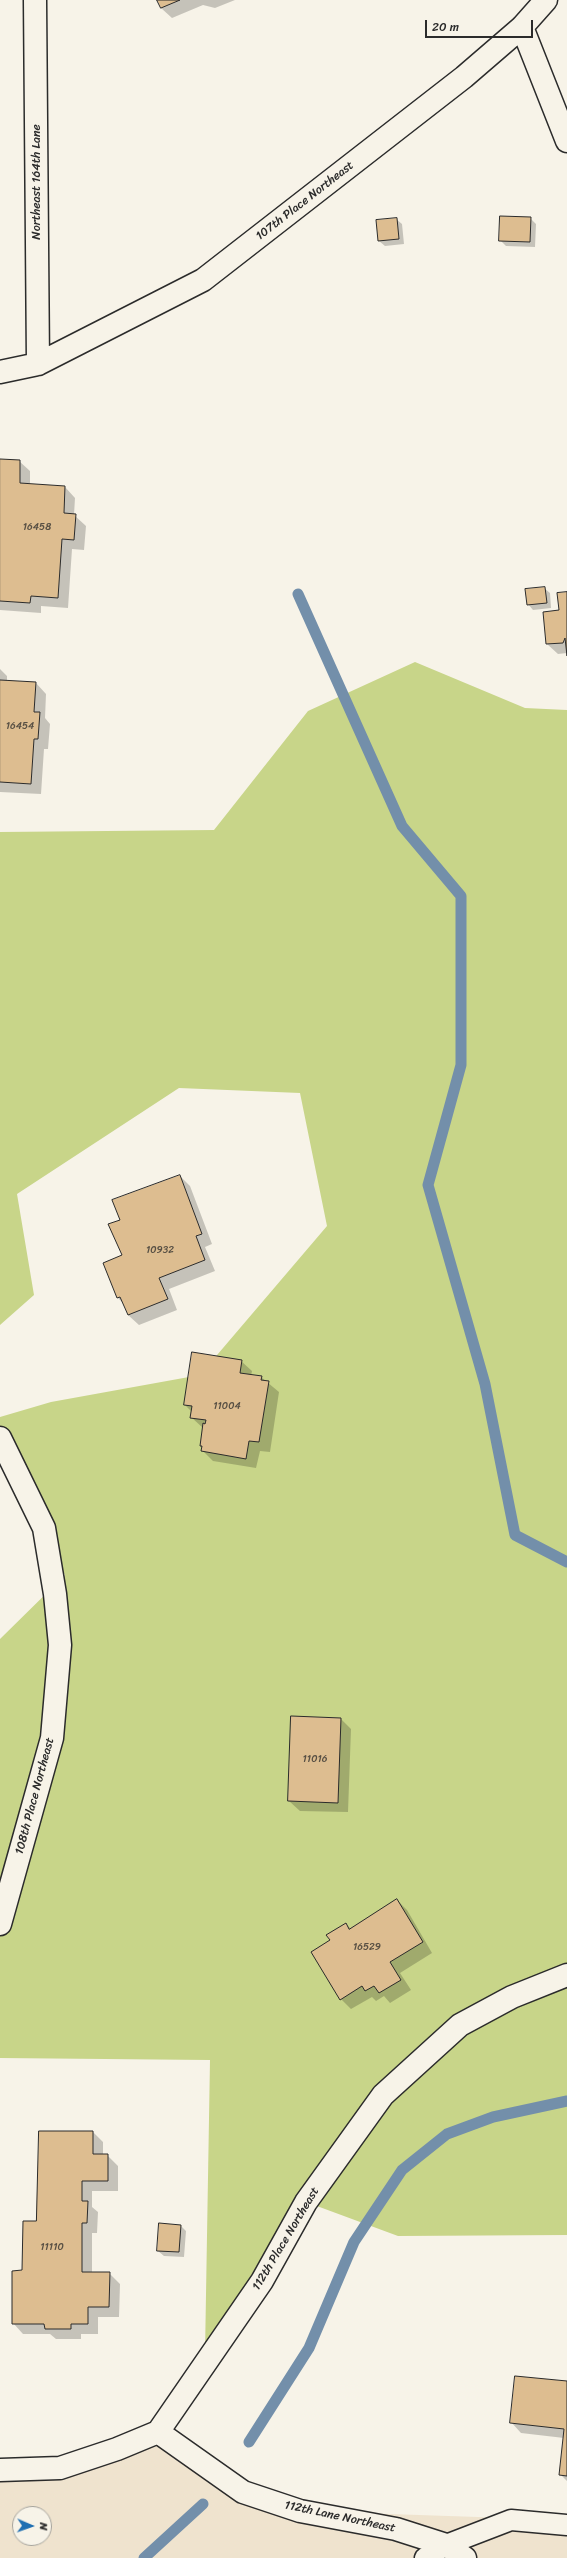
<!DOCTYPE html>
<style>
body{margin:0}
#map{position:relative;width:567px;height:2558px;overflow:hidden;background:#f7f3e8;font-family:Sriracha,sans-serif}
canvas{display:block}
.north{position:absolute;left:12px;top:2506px;width:40px;height:40px;box-sizing:border-box;background:#f7f3e8;border:1px solid #a5a39c;border-radius:50%;rotate:92deg;font-size:11px;font-weight:700;line-height:16px;text-align:center;color:#2b2b2b}
.north::after{content:'';display:block;margin:auto;width:14px;height:18px;background:#1f6fb2;clip-path:polygon(50% 0,100% 100%,50% 72%,0 100%)}
.scale{position:absolute;left:425px;top:20px;width:108px;height:18px;box-sizing:border-box;border:2px solid #2b2b2b;border-top:0;padding-left:5px;font-size:12px;line-height:14px;white-space:nowrap;color:#2b2b2b;-webkit-text-stroke:3px #f7f3e8;paint-order:stroke}
</style>
<div id="map">
<canvas width="567" height="2558"></canvas>
<div class="north">N</div>
<div class="scale">20 m</div>
</div>
<script>
const context = document.querySelector('canvas').getContext('2d');
context.lineJoin = 'round';
function fillPath(path, color) { context.fillStyle = color; context.fill(path, 'evenodd'); }
function trace(path, color, width, dash) { context.strokeStyle = color; context.lineWidth = width; context.lineCap = dash ? 'butt' : 'round'; context.setLineDash(dash || []); context.stroke(path); }
function label(font, color, halo, rows, align = 'center') {
  context.font = font + ' Sriracha,sans-serif'; context.lineWidth = 3; context.setLineDash([]); context.textBaseline = 'middle'; context.strokeStyle = halo; context.fillStyle = color; for (const [text, x, y, turn = 0] of rows) {
    context.save(); context.translate(x, y); context.rotate((+turn || 0) * Math.PI / 180); context.textAlign = isNaN(turn) ? turn : align; if (halo) context.strokeText(text, 0, 0); context.fillText(text, 0, 0); context.restore();
  }
}
fillPath(new Path2D(`
 M158,2432L243,2492L300,2511L567,2520V2558H0V2470L60,2468ZM20,2514H44V2538H20Z`), '#efe3ce');
fillPath(new Path2D(`
 M415,662L525,708L567,710V2235L398,2236L306,2202L205,2353L210,2060L0,2058V1639L65,1575L0,1462V1417L51,1402L200,1375L327,1226L300,1093L179,1088L17,1194L34,1295L0,1325V832L214,830L308,711Z`), '#c8d589');
fillPath(new Path2D(`
 M158,0H235L215,8L203,5L172,18L161,8Z
 M530,218L536,224L535,247L506,246L500,240Z
 M396,219L402,224L404,244L385,246L379,241L377,221Z
 M0,460L19,461L30,471V485L65,487L75,498L74,515L86,526L84,550L72,549L68,608L41,606V613L0,610Z
 M544,588L550,593L551,608L533,610L528,604Z
 M567,593V653L558,654L547,644Z
 M0,669L7,676V681L36,683L46,694L45,718L50,724L48,749H44L41,794L0,792Z
 M180,1176L190,1186L212,1244L205,1247L215,1271L169,1289L177,1310L139,1325L128,1315L124,1304L118,1298L104,1263L123,1256L121,1220Z
 M241,1361L252,1371L251,1376L261,1377L279,1392L270,1452L260,1451L256,1468L213,1461L203,1451L201,1446L203,1428L191,1417L192,1412L185,1405Z
 M341,1719L351,1729L348,1812L300,1811L289,1801Z
 M397,1900L407,1910L432,1953L400,1973L411,1990L390,2003L384,1996L376,2001L372,1997L351,2009L341,1999L331,1941L346,1924L351,1929Z
 M93,2132L103,2142V2155H107L118,2166V2191H92V2207L98,2212L97,2233H92V2273H109L120,2284L119,2317H98V2334H81V2339H56L50,2334H23L13,2323L23,2271L37,2222Z
 M181,2226L186,2231L184,2257L164,2256L158,2251Z
 M567,2382V2481L560,2474L564,2438L521,2433L511,2422Z`), '#0003');
trace(new Path2D(`
 M298,594L402,826L461,896V1065L428,1185L485,1384L515,1535L567,1562
 M249,2442L309,2348L354,2242L402,2170L447,2134L493,2117L567,2101
 M144,2558L203,2504`), '#738faa', 11);
const building = new Path2D(`
 M157,0H180L161,8Z
 M500,216L531,217L530,242L499,241Z
 M397,218L399,239L378,241L376,220Z
 M0,459L20,460V483L65,486L64,513L76,514L74,540L62,539L58,598L31,596L30,603L0,601Z
 M545,587L547,603L527,605L525,589Z
 M567,592V656L565,638L563,643L546,644L543,612L559,610L557,593Z
 M0,680L36,682L34,712H40L38,739H34L31,784L0,782Z
 M180,1175L202,1234L196,1236L205,1260L159,1278L168,1299L128,1315L120,1297L117,1298L103,1263L122,1255L108,1224L120,1220L112,1200Z
 M192,1352L242,1360L240,1373L262,1376L261,1380L269,1381L259,1442L249,1441L246,1459L201,1451L202,1446H200L203,1423L205,1424L206,1420L190,1418L192,1406L184,1405Z
 M291,1716L341,1718L338,1803L288,1801Z
 M397,1899L423,1942L390,1962L401,1980L379,1993L374,1986L365,1991L362,1986L340,2000L311,1952L330,1940L326,1935L346,1923L349,1929Z
 M39,2131H93V2154H108V2181H82V2201H88L87,2223H82V2272H110L109,2307H88V2324H71V2329H45L44,2324H12V2271L22,2270L23,2221H36Z
 M159,2223L181,2225L179,2252L157,2251Z
 M515,2376L567,2381V2476L559,2475L564,2429L510,2423Z`);
fillPath(building, '#ddbd90');
trace(building, '#2b2b2b', 1);
const service = new Path2D(`
 M425,2558L446,2545L511,2520L567,2525`);
const minor = new Path2D(`
 M35,0L38,364
 M522,27L567,141
 M0,372L38,364L203,280L464,77L522,27L546,0
 M0,1438L44,1528L55,1594L60,1645L52,1738L0,1924
 M158,2432L243,2492L300,2511L396,2529L446,2545L465,2558
 M0,2470L60,2468L117,2449L158,2432L262,2281L306,2202L383,2095L460,2025L512,1997L567,1975`);
trace(service, '#2b2b2b', 23);
trace(minor, '#2b2b2b', 25);
trace(service, '#f7f3e8', 20);
trace(minor, '#f7f3e8', 22);
label('10px', '#585044', null, [
 ["16458",37,527],
 ["16454",20,726],
 ["10932",160,1250],
 ["11004",227,1406],
 ["11016",315,1759],
 ["16529",367,1947],
 ["11110",52,2247]
]);
label('12px', '#2b2b2b', '#f7f3e8', [
 ["Northeast 164th Lane",37,182,-90],
 ["107th Place Northeast",305,201,-38],
 ["108th Place Northeast",35,1796,-75],
 ["112th Place Northeast",286,2239,-59],
 ["112th Lane Northeast",340,2517,12]
]);
</script>
